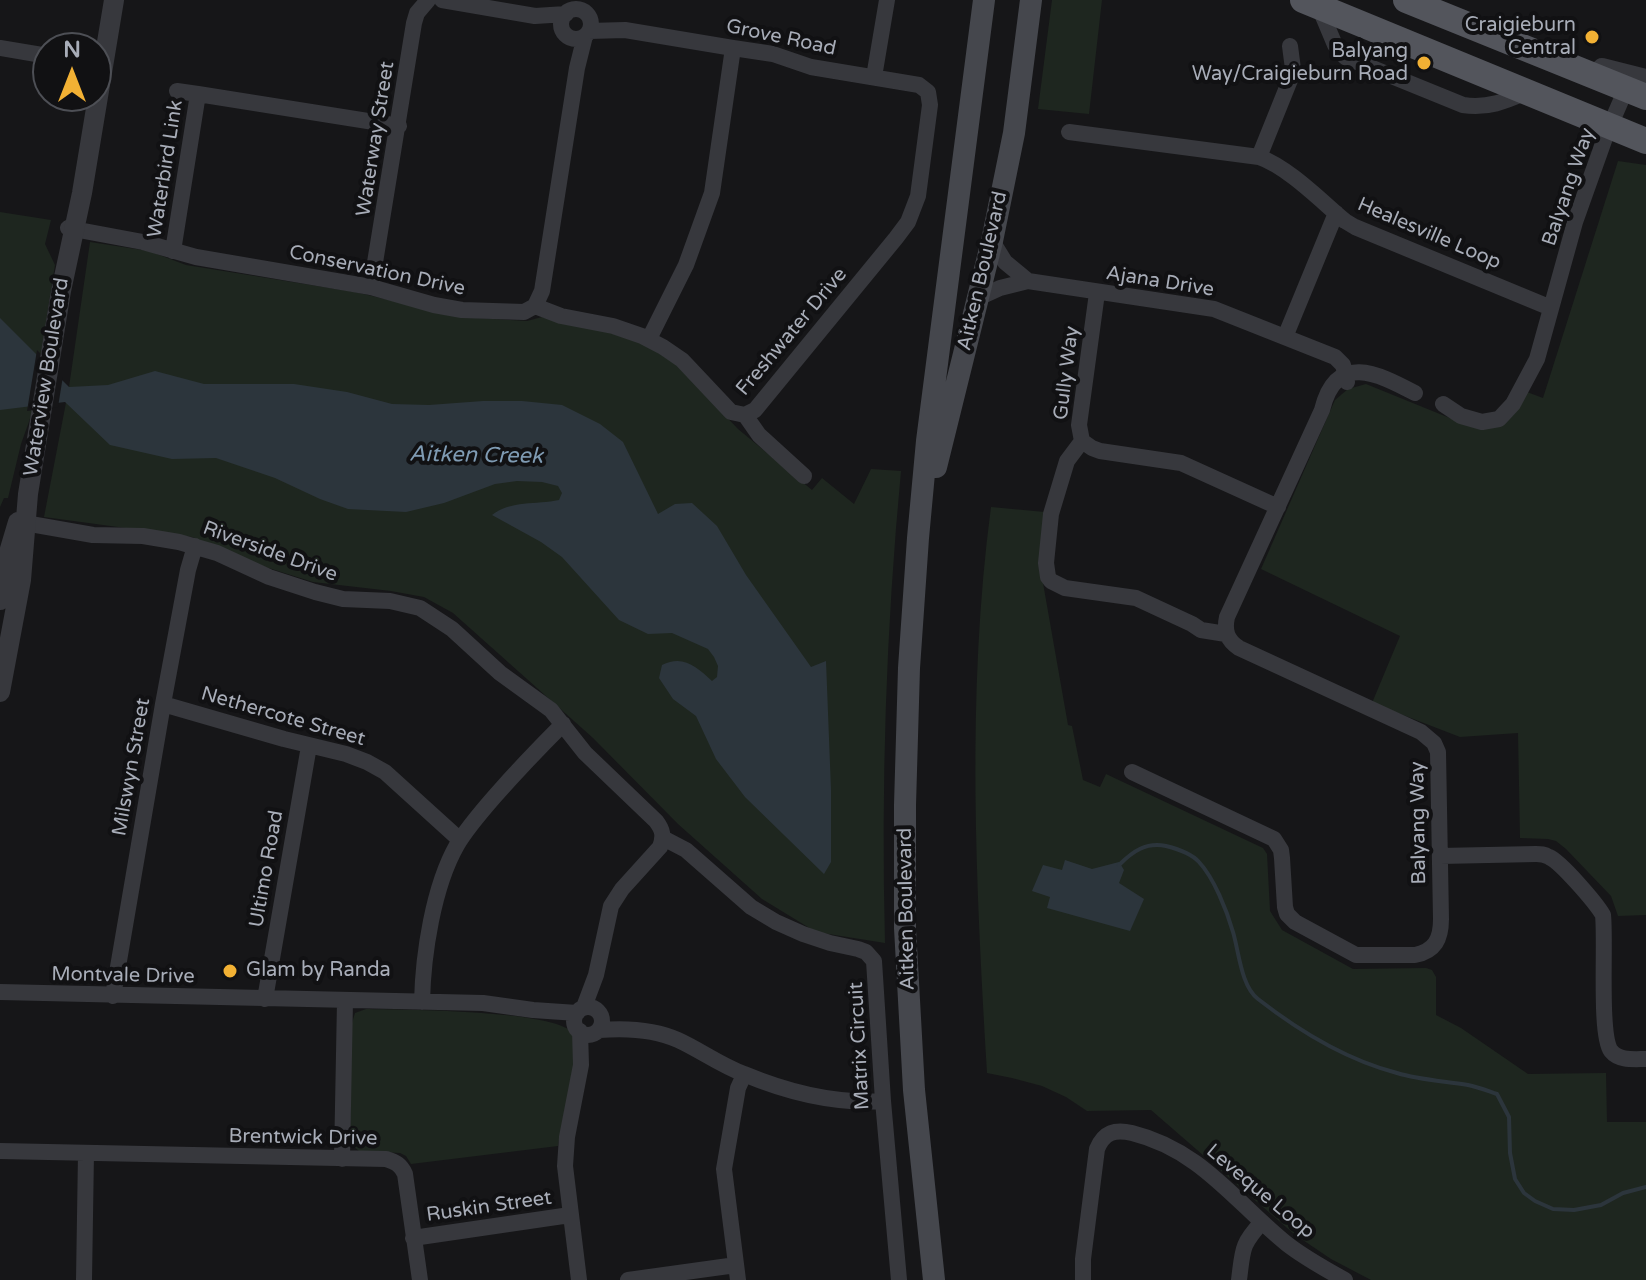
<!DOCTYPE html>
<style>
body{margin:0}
#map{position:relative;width:1646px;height:1280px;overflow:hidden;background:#161618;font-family:"Varela Round",sans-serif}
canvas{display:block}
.north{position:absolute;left:32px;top:32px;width:80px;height:80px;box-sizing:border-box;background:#111113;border:2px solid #4d4f55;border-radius:50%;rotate:0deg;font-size:22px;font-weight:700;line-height:32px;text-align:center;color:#a8adb8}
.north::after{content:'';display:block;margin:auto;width:28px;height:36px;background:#f2b134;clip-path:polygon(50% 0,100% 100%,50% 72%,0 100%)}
</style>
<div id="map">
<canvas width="1646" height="1280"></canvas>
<div class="north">N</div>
</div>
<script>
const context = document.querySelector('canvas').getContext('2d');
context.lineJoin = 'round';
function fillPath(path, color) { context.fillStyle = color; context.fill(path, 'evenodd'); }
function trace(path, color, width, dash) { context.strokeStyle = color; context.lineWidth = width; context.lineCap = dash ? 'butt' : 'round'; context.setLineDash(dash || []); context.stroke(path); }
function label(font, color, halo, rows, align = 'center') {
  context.font = font + ' "Varela Round",sans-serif'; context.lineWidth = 8; context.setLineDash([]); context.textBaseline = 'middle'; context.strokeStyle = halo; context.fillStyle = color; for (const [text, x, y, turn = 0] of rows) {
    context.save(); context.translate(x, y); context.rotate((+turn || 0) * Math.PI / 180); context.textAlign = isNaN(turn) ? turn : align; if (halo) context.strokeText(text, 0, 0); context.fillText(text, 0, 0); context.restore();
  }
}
fillPath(new Path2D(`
 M1052,0H1102L1089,114L1038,109Z
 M1618,161L1646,165V915L1618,916L1611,896L1566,849L1556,841L1548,839L1520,838L1518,733L1460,737L1372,703L1400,636L1261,569L1335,400L1348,389L1366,384L1462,423L1486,427L1527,392L1543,398Z
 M0,212L51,220L45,244L55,265L31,416L21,444L8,498H4L0,507Z
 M90,242L149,251L186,265L355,292L461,317L527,321L542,317L595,328L643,343L677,365L738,429L812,490L822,478L854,504L871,469L901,471C886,629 881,785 885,943L816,932L762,899L678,824L593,738L453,613L424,597L391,591L313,582L259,565L192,537L44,517L69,387Z
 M991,507L1045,512L1043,583L1068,725L1072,726L1083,780L1100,787L1106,774L1263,848L1267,854L1270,911L1282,930L1353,969L1426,968L1432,970L1436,977V1015L1461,1028L1528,1074L1606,1073L1607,1122H1646V1280H1371L1331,1259L1294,1234L1151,1110L1087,1111L1066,1097L1042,1086L1012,1078L987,1073C976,885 966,695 991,507Z
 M366,1009C396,1010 566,1009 575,1036C580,1054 562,1124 558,1146L411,1164L406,1156L400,1153L359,1151L354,1147L350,1141L351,1026L355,1013Z`), '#1e261f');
fillPath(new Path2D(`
 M0,318L69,387L108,385L155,371L204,384H294L347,392L392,404L429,405L483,401H522L562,405L600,424L623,442L658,514L675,504L692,503L717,526L746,575L811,667L826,661L831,790V862L824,874L745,797L716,759L696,716L673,699L659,678L662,665C683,654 697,667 712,681L717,677L718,666L714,657L708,649L672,633L648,634L619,620L562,557L541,542L492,515C511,500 536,505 559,500L562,493L558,486L542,482L517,481L495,484L444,503L406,512L348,509L320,499L275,478L216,458L172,459L110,445L65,402L0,410Z
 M1065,860L1092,869L1119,862L1124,870L1119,883L1144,899L1130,931L1047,908L1050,897L1032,891L1043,865L1062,870Z`), '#2c353c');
fillPath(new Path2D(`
 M37,350L63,376L58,407L27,411Z`), '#161618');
trace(new Path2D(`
 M1119,865C1133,851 1146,842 1166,846C1178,849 1191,853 1199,862C1214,878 1227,911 1233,932C1239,952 1241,986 1258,999C1299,1031 1347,1060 1397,1073C1420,1080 1444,1081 1468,1085C1478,1087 1488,1091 1497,1094L1509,1117L1510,1153L1515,1179L1524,1193L1535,1201L1553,1209L1574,1210L1601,1205L1623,1193L1646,1187`), '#2c353c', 4);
trace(new Path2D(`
 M442,0L535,16L566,14
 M1319,7L1335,45L1345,57L1463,105C1487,109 1506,101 1527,92
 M561 24a15 15 0 1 1 30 0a15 15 0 1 1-30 0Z
 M0,48L48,56
 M874,77L887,0
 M177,91L198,94
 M1069,132L1259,157C1288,167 1321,201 1345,221L1355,227L1551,308
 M1259,157L1290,80L1293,69L1290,46
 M68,228L143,242L196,257L371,287L434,305L462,310L524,312L535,306L542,291L577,68L585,36
 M992,241L1005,262L1028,281
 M173,251L198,94L399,126
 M371,287L414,23L417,13L428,0
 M1097,293L1079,425L1082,441L1092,448L1100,451L1181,463L1278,507
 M978,298L1000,288L1028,281L1214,309L1335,357L1343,365L1347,382
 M535,306L561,316L613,326L642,336L663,347L682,360L731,412L745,415L755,410L896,238L908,222L918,196L930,105L928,92L919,85L811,67L773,54L733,48L625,30L589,31
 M1285,337L1336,213
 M649,339L686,265L712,193L733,48
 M1443,404L1461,416L1482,422L1499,419L1513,404L1537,359L1575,222L1606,135L1626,89
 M745,415L759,435L804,476
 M1082,441L1067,461L1051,514L1046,563L1048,577L1051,581L1065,588L1136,598L1192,624L1201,630L1226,634
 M19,522L93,535L143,536L179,542L217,553L269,577L315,592L343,599L390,601L420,608L452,629L500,673L551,710L585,753L656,821C663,830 664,836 660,847L622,889L611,906L596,975L584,1007
 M163,704L284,739L346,754L367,762L385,772L460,840
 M1132,772L1274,839L1281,850L1282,858L1285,907L1287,914L1295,922L1356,955H1415C1435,951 1441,939 1441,919L1438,752L1434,743L1421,732L1239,648C1227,640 1224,631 1227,617L1322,410C1336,352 1377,373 1415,393
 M663,838L686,850L751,907L776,922L803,934L830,943L858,949L866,952L874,961L883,1101L899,1280
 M1440,856L1536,854C1541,854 1544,854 1549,857C1561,862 1596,903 1603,915C1606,941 1599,1035 1611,1051C1619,1061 1634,1059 1646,1059
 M0,992L483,1003L533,1010L577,1013
 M113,996L163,704L188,570L195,546
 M265,999L309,746
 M422,1002C423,955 433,887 457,845C467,828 481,812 495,796C517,771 540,747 563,724
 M574 1021a14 14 0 1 1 28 0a14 14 0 1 1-28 0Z
 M599,1030C624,1028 654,1029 678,1040C700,1050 720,1065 744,1074C787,1092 836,1104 883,1101
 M0,1151L386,1159C396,1162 401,1165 405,1174L420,1280
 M342,1159L345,1001
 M413,1238L570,1215
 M84,1280L86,1153
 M579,1280L565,1166L567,1137L581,1065L580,1031
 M628,1280L736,1265
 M738,1280L724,1169L738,1088L744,1075
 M1083,1280V1259L1097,1149C1104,1132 1115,1129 1132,1133C1201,1150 1235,1202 1287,1244C1305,1258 1325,1269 1345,1280
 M1239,1280C1243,1249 1241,1245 1262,1222`), '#37383d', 16);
trace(new Path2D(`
 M1602,68L1646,79
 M0,600L7,559L18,522
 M0,692L21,580L28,494L61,291L82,193L114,0`), '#37383d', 20);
trace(new Path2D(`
 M936,467L992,241L1014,133L1031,0
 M934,1280L914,1090L905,928V805L909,668L918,538L927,441L984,0`), '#45474d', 22);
trace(new Path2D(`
 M1303,0L1646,141
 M1406,0L1646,97`), '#53555c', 26);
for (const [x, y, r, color] of [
 [1592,37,8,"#f2b134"],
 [1424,63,8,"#f2b134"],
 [230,971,8,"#f2b134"]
]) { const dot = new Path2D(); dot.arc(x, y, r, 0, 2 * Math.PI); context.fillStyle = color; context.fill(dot); trace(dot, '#111113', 3); }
label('20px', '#a8adb8', '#111113', [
 ["Craigieburn",1576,26],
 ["Central",1576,49],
 ["Balyang",1408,52],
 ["Way/Craigieburn Road",1408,75],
 ["Glam by Randa",246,971,"left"]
], 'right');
label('20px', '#a8adb8', '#111113', [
 ["Grove Road",781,38,12],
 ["Waterway Street",376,139,-81],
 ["Waterbird Link",166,169,-81],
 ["Balyang Way",1569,187,-71],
 ["Healesville Loop",1429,234,23],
 ["Conservation Drive",377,271,12],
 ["Aitken Boulevard",983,271,-77],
 ["Ajana Drive",1160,282,9],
 ["Freshwater Drive",792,332,-50],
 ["Gully Way",1067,373,-83],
 ["Waterview Boulevard",47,377,-81],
 ["Riverside Drive",270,552,20],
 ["Nethercote Street",283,717,16],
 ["Milswyn Street",132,767,-80],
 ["Balyang Way",1419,823,-91],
 ["Ultimo Road",267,869,-80],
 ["Aitken Boulevard",907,909,-91],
 ["Montvale Drive",123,976,1],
 ["Matrix Circuit",860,1046,-93],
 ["Brentwick Drive",303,1138,1],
 ["Leveque Loop",1260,1192,40],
 ["Ruskin Street",489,1207,-8]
]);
label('italic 22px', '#7f9bb3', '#111113', [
 ["Aitken Creek",476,456,1]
]);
</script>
